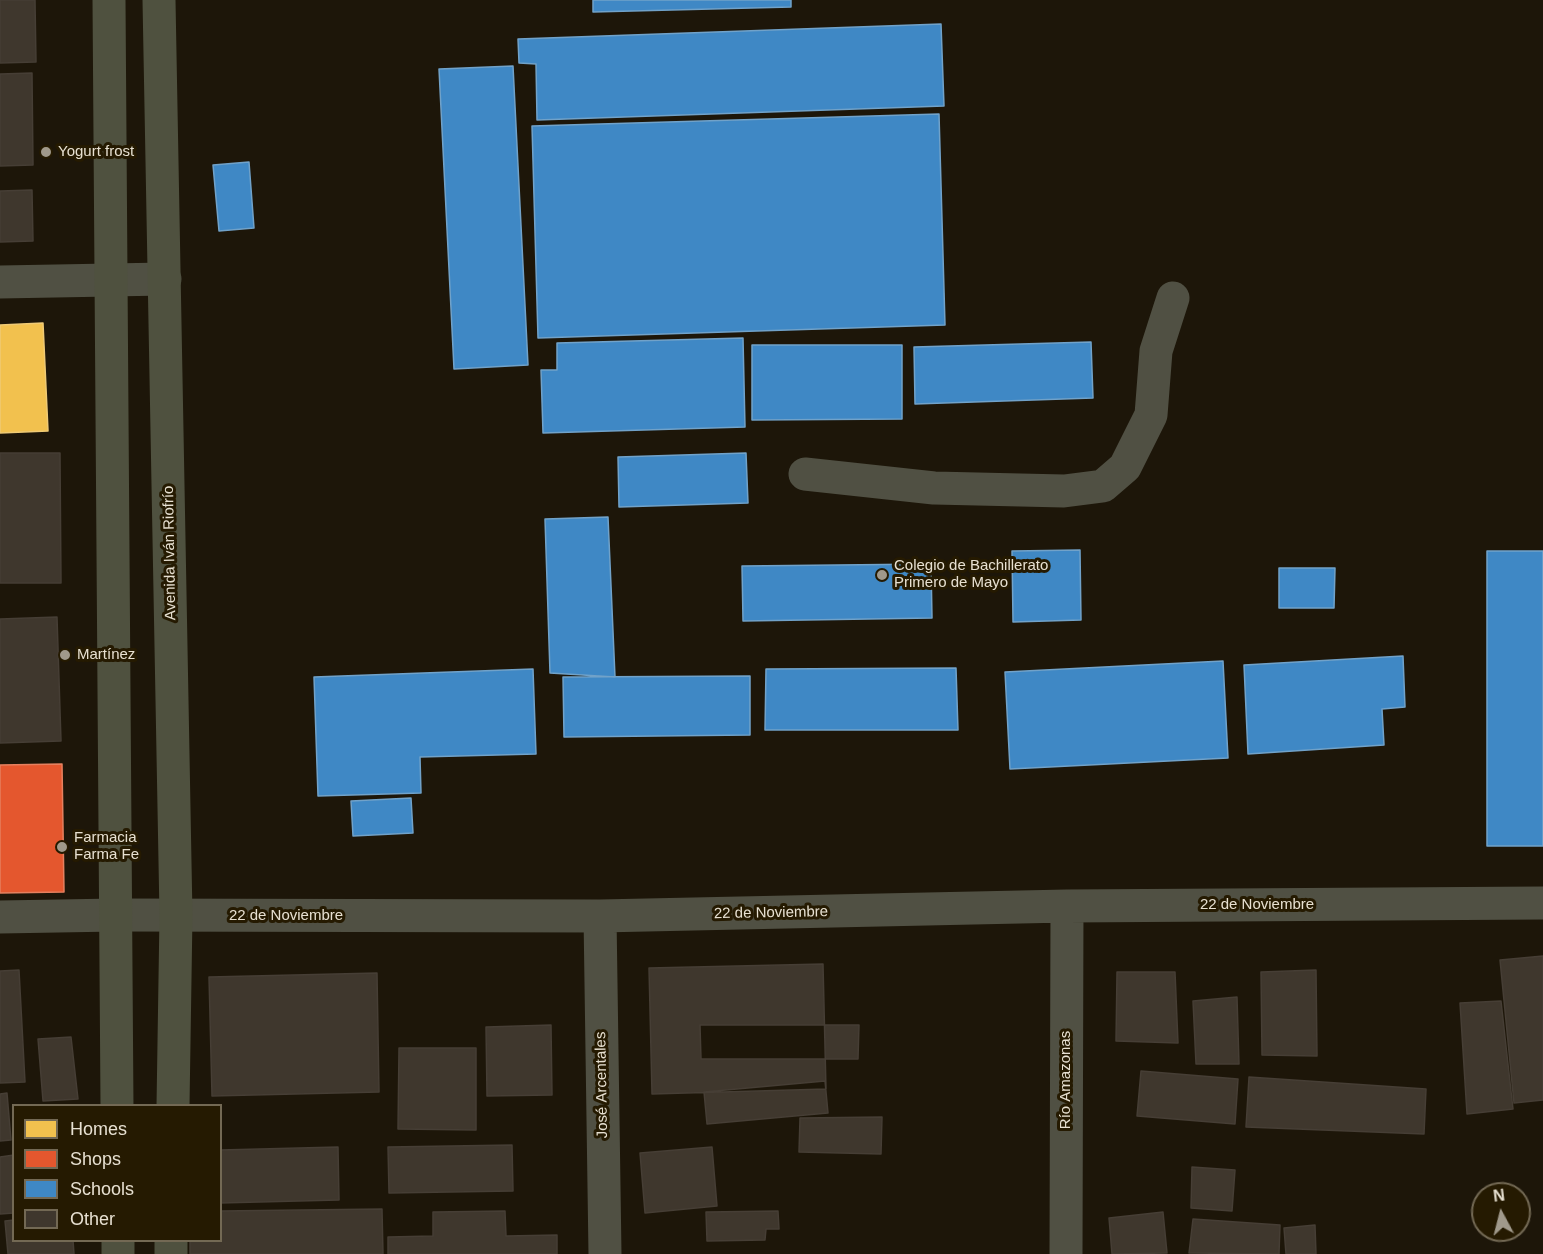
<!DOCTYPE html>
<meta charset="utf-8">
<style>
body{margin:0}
#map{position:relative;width:1543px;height:1254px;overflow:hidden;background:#1d1609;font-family:Helvetica,sans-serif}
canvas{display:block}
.legend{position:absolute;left:12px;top:1104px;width:210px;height:138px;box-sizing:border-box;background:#251a01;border:2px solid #736954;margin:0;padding:8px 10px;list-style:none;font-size:18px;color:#e7e0d1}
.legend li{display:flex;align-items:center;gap:12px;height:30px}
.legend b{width:30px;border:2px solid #736954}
.north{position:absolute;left:1471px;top:1182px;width:60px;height:60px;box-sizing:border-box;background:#251a01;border:2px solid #736954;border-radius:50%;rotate:353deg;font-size:16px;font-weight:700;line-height:24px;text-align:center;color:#e7e0d1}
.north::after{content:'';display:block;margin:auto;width:21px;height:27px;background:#a0998b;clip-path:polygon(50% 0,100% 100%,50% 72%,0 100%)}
</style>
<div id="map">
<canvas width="1543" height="1254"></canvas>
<ul class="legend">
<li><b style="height:16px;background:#f2c14e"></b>Homes</li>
<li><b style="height:16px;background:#e4572e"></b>Shops</li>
<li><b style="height:16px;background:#3f88c5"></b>Schools</li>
<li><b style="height:16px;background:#3f372d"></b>Other</li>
</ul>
<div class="north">N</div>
</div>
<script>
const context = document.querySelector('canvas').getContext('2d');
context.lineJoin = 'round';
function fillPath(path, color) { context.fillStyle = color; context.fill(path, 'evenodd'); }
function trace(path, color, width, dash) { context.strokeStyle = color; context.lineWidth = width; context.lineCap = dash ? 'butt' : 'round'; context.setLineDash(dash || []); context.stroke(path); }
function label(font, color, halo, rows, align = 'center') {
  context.font = font + ' Helvetica,sans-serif'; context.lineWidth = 6; context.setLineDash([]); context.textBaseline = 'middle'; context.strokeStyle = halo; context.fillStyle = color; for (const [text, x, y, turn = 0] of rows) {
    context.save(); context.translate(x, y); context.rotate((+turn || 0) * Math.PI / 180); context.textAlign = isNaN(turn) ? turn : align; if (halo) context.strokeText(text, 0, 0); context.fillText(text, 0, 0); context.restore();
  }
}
const homes = new Path2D(`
 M43,323L48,431L0,433V325Z`);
fillPath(homes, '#f2c14e');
trace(homes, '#efca75', 1.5);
const shops = new Path2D(`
 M62,764L64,892L0,893V765Z`);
fillPath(shops, '#e4572e');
trace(shops, '#e5805f', 1.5);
const schools = new Path2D(`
 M593,0H791V7L593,12Z
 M941,24L944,106L537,120L536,64L519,63L518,39Z
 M513,66L528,365L454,369L439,69Z
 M939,114L945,325L538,338L532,126Z
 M249,162L254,228L219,231L213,165Z
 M743,338L745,427L543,433L541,370H557V343Z
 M1091,342L1093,398L915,404L914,347Z
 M752,345H902V419L752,420Z
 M746,453L748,503L619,507L618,457Z
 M608,517L615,677L550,673L545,519Z
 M1080,550L1081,620L1013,622L1012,551Z
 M1487,551H1543V846H1487Z
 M931,564L932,618L743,621L742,566Z
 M1279,568H1335L1334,608H1279Z
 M1403,656L1405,707L1382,709L1384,745L1248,754L1244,665Z
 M1223,661L1228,758L1010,769L1005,672Z
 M956,668L958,730H765L766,669Z
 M533,669L536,754L420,757L421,793L318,796L314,677Z
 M750,676V735L564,737L563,677Z
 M411,798L413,833L353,836L351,801Z`);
fillPath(schools, '#3f88c5');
trace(schools, '#71a2c9', 1.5);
const building = new Path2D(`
 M0,0H35L36,62L0,63Z
 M32,73L33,165L0,166V74Z
 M32,190L33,241L0,242V191Z
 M0,453H60L61,583H0Z
 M57,617L61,741L0,743V619Z
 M1543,956V1100L1514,1103L1500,960Z
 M823,964L826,1089L652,1094L649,968Z
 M19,970L25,1082L0,1083V971Z
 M1316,970L1317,1056L1262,1055L1261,972Z
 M1117,972H1175L1178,1043L1116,1041Z
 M377,973L379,1092L212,1096L209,977Z
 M1237,997L1239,1064H1196L1193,1001Z
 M1501,1001L1513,1109L1467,1114L1460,1003Z
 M551,1025L552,1095L487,1096L486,1027Z
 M700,1025H859L858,1059H701Z
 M71,1037L78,1099L43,1101L38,1039Z
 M399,1048H476V1130L398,1129Z
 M1141,1071L1238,1079L1235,1124L1137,1116Z
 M1249,1077L1426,1089L1424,1134L1246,1127Z
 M825,1081L828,1113L707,1124L704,1092Z
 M7,1093L11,1140L0,1141V1094Z
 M882,1117L881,1154L799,1152L800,1118Z
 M512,1145L513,1191L389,1193L388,1147Z
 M338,1147L339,1200L220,1203V1150Z
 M712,1147L717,1206L645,1213L640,1153Z
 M14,1155V1213L0,1214V1157Z
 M1192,1167L1235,1170L1232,1211L1191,1208Z
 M382,1209L383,1254H190V1240H220V1211Z
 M505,1211L506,1236L557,1235V1254H388V1237L433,1236V1212Z
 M778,1211L779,1229H766L765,1240L707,1241L706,1212Z
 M1163,1212L1167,1253L1112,1254L1109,1218Z
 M1193,1219L1280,1225L1279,1254L1189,1253Z
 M14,1220V1240H73L74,1254H8L5,1221Z
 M1315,1225L1316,1254H1286L1284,1228Z`);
fillPath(building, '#3f372d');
trace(building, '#463e35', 1.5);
trace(new Path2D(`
 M0,282L165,279
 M805,474L934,488L1064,491L1103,486L1125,467L1151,415L1156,351L1173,298
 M600,916L605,1254
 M0,917L116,915L600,916L1067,906L1543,903
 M1066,1254L1067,906`), '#505043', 33);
trace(new Path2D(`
 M109,0L117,1106
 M159,0L176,915L173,1106
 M118,1240V1254
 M171,1254V1240`), '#4f513f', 33);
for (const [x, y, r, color] of [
 [46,152,6,"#a0998b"],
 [882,575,6,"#a0998b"],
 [65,655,6,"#a0998b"],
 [62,847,6,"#a0998b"]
]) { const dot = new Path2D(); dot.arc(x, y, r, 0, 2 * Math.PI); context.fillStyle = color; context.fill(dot); trace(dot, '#251a01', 2); }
label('15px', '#e7e0d1', '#251a01', [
 ["Yogurt frost",58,152],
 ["Colegio de Bachillerato",894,566],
 ["Primero de Mayo",894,583],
 ["Martínez",77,655],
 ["Farmacia",74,838],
 ["Farma Fe",74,855]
], 'left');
label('15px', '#e7e0d1', '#251a01', [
 ["Avenida Iván Riofrío",170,553,-91],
 ["22 de Noviembre",1257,905],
 ["22 de Noviembre",771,913,-1],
 ["22 de Noviembre",286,916],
 ["Río Amazonas",1066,1080,-90],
 ["José Arcentales",602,1085,-91]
]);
</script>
